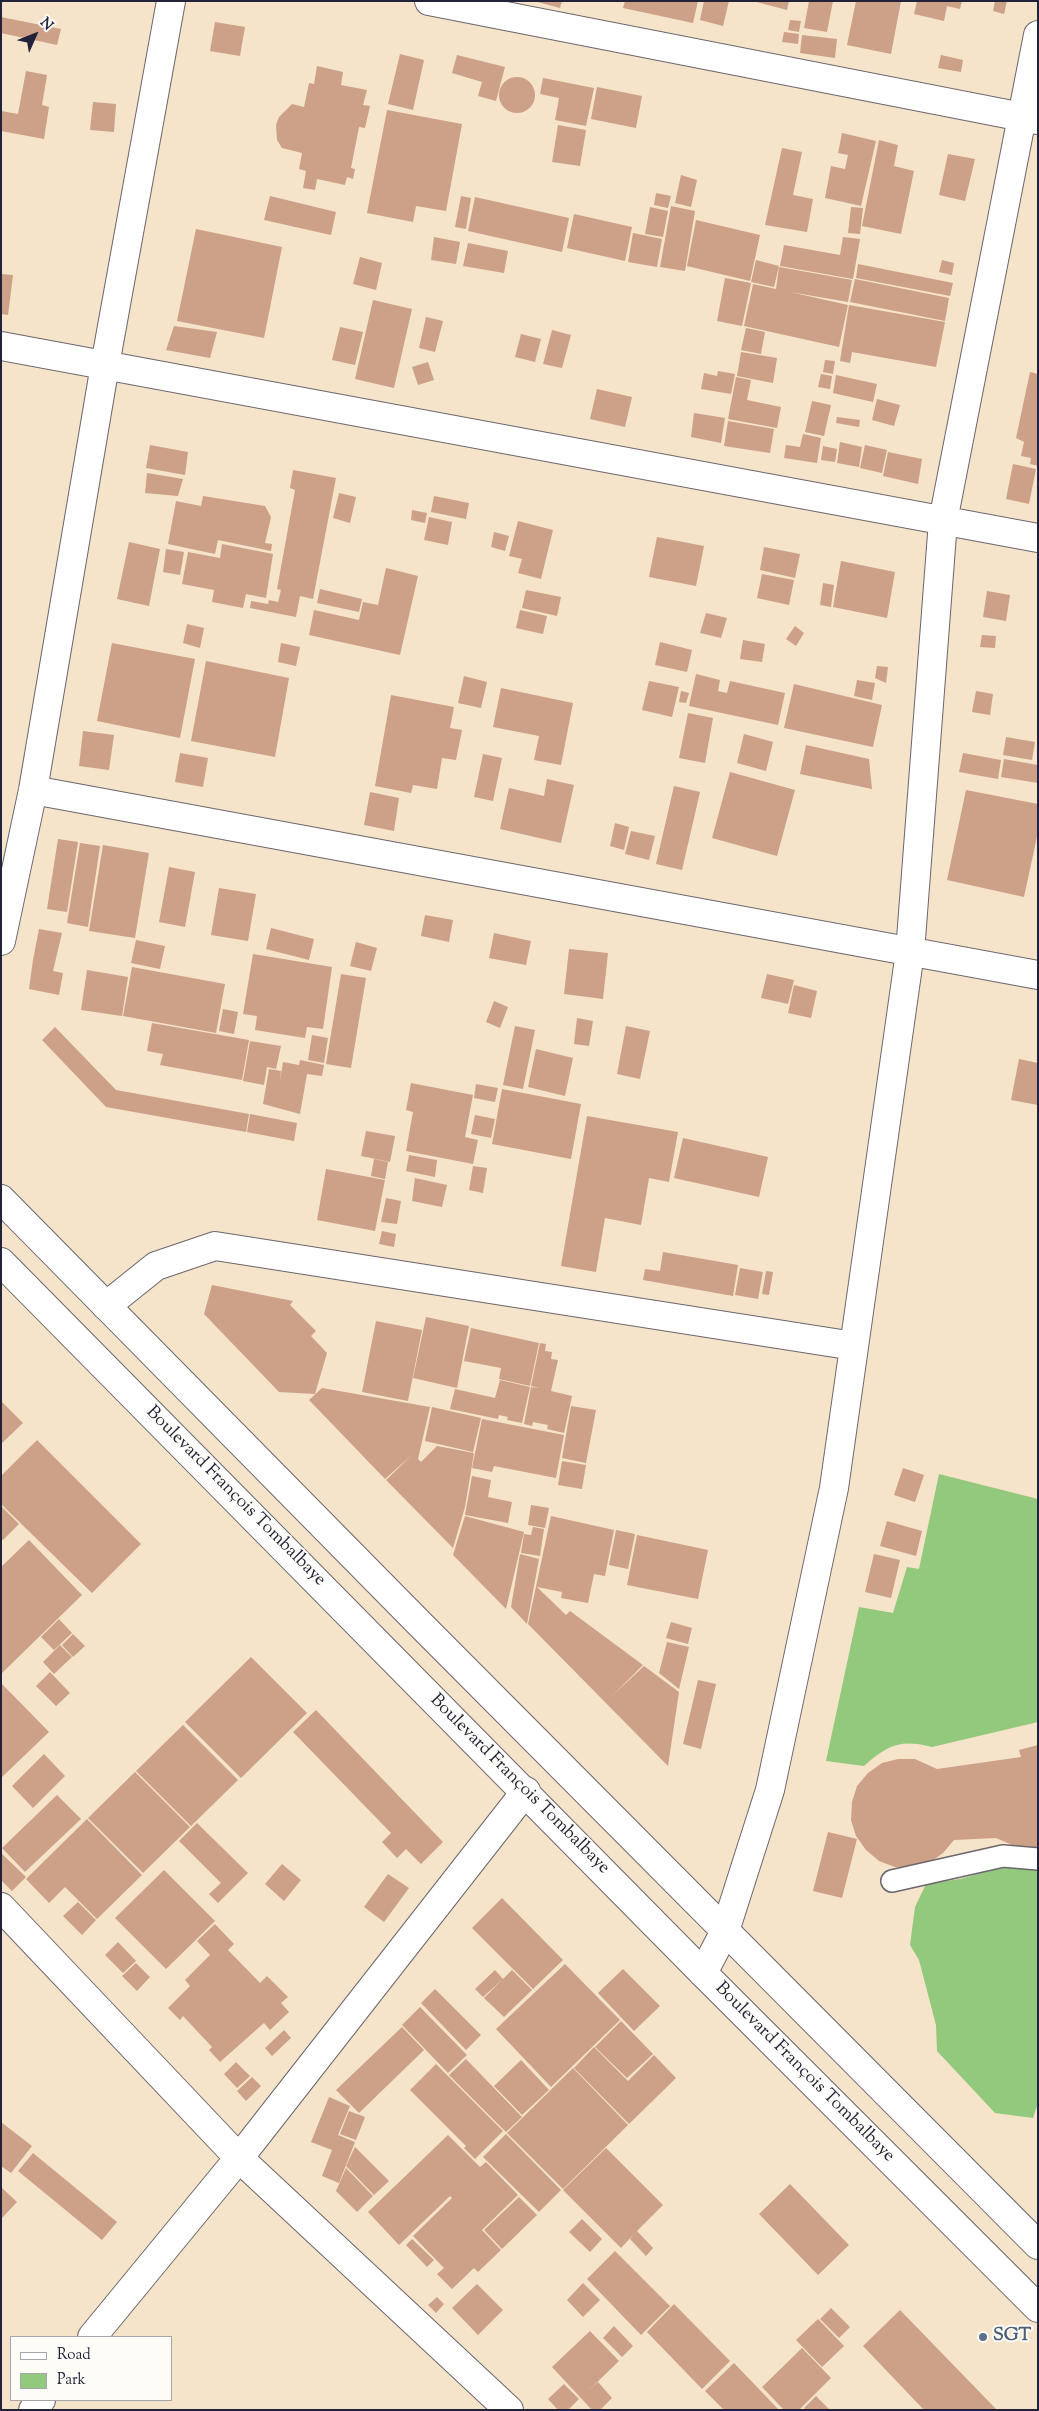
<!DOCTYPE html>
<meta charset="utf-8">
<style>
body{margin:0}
#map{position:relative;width:1039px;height:2411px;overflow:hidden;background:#f5e3ca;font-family:"Sorts Mill Goudy",serif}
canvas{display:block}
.frame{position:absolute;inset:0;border:2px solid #22223b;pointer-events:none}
.legend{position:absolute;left:10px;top:2336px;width:162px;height:65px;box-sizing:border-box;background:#fdfcf7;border:1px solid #a5a5ac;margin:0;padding:6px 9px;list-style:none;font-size:15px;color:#22223b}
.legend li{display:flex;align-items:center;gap:10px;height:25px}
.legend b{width:25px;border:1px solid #a5a5ac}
.north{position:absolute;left:10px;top:10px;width:50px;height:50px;-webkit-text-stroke:4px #fdfcf7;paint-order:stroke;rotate:46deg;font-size:14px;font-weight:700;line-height:20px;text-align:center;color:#22223b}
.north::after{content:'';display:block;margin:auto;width:18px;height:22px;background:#22223b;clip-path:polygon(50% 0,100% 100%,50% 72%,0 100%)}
</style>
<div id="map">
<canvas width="1039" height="2411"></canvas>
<div class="frame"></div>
<ul class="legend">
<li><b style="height:6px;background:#fff"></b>Road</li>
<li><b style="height:14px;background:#92c97c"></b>Park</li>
</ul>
<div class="north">N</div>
</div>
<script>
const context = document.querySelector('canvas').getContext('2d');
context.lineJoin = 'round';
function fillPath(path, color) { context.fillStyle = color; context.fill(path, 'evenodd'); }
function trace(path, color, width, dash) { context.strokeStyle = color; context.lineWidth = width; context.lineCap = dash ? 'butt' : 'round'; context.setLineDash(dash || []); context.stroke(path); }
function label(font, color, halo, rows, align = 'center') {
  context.font = font + ' "Sorts Mill Goudy",serif'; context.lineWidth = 4; context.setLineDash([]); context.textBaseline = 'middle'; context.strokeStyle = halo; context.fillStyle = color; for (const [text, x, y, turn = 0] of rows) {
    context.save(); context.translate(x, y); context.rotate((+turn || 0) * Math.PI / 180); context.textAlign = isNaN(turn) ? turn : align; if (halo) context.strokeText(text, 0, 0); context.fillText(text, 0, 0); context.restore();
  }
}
fillPath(new Path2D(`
 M939,1474L1038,1499V1722L932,1747C900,1739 888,1745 864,1766L826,1761L859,1607L893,1613L907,1567L919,1569Z
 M1013,1864L1038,1868V2103L1033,2118L995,2113L937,2051L936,2025L919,1960L910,1945L915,1907L926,1884L960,1879Z`), '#92c97c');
fillPath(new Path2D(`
 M534,1H562L560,8Z
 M625,1H698L693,23L623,8Z
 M704,1H729L723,26L700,20Z
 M753,1H789L787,10Z
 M809,1H833L827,32L804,28Z
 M856,1H901L891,54L847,45Z
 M917,1H962L960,9L947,6L944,21L914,14Z
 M995,1H1007L1004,14L993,11Z
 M1,17L61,29L57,45L1,33Z
 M790,20L801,21L799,32L788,30Z
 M215,22L245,27L240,56L210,51Z
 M784,32L799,34L798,44L782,42Z
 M802,35L837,39L835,58L800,53Z
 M400,54L424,60L413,110L388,104Z
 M457,55L505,67L496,101L478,96L482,82L452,73Z
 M941,55L963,60L961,72L938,68Z
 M317,66L343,72L341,85L367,90L363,105L370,106L365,128L359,127L351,168L355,169L353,179L347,177L345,185L317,179L315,190L303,188L306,171L299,169L302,153L282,148L277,140L276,125L279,117L292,104L304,107L309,83L314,84Z
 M26,71L47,75L42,105L49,107L44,139L1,131V111L18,114Z
 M499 95a18 18 0 1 1 36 0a18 18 0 1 1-36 0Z
 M543,78L594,88L586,126L555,120L559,98L540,94Z
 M597,87L642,96L636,128L591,119Z
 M93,102L116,104L114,132L90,130Z
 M387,110L462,124L446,211L416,206L413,222L367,213Z
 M558,125L586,130L580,166L552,162Z
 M842,133L876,141L861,206L825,198L831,166L845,169L848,155L838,153Z
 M879,140L898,145L894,166L914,171L901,234L862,226Z
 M782,148L802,152L793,195L813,199L807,232L765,225Z
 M948,154L975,159L965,201L939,195Z
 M681,175L697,180L691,207L675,203Z
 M656,193L671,196L668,208L654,205Z
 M270,196L336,212L331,235L264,220Z
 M461,196L471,198L466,229L455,227Z
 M475,197L569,218L562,252L468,231Z
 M671,206L695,211L685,271L660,267Z
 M650,207L668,211L663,237L645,234Z
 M851,207L863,208L860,234L848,233Z
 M574,214L632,227L625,261L567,248Z
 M696,220L760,235L750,281L687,266Z
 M196,229L282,247L264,338L177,321Z
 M633,233L662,239L657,267L628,262Z
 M434,237L460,242L456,264L431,260Z
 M843,237L860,239L853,279L780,266L784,245L840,255Z
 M468,243L508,251L504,273L463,266Z
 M360,257L382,263L376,290L353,284Z
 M756,260L779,266L774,287L751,282Z
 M942,260L954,263L952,275L939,272Z
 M858,264L953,283L950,296L856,278Z
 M779,267L852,280L848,302L790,292L848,305L839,347L744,326L753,284L776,289Z
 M1,274L13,275L8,315L1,314Z
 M725,278L751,283L742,326L717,321Z
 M855,279L949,298L945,321L850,302Z
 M373,300L412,309L394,388L355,379Z
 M849,305L945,322L936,367L852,352L850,363L840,361Z
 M426,317L443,321L435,352L419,348Z
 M174,326L217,332L210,358L166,350Z
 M340,327L363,332L355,365L332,360Z
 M746,328L765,332L761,354L741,350Z
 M552,330L571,335L562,368L543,364Z
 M521,334L541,339L535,362L515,357Z
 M741,352L777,358L773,383L737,376Z
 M825,360L835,361L833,374L823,372Z
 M428,362L434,380L418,385L412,367Z
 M718,371L735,374L731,394L701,389L704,373L717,376Z
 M1030,372L1038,374V466L1030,464L1031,458L1021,456L1024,442L1016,438Z
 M821,374L832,376L830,389L818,387Z
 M836,375L877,384L873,402L833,393Z
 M736,377L751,380L747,400L781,407L777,428L728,419Z
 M597,389L632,397L625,427L590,419Z
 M877,399L900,405L894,426L872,420Z
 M812,401L831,405L824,436L805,432Z
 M694,413L725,418L721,443L691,437Z
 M837,417L860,420L859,427L836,423Z
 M728,421L774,429L770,453L724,446Z
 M803,434L821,438L817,463L784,458L786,445L800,447Z
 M840,442L862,447L859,467L837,463Z
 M150,445L188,452L185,475L146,468Z
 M865,445L887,450L882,473L860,468Z
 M823,446L837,449L835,462L821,460Z
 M888,452L922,459L918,484L883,476Z
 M1013,464L1036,469L1029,504L1006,499Z
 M293,470L336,478L313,599L300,596L296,617L250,608L251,601L268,604L269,600L278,602L281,590L277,589L295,490L290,488Z
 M147,473L183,479L178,496L145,493Z
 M339,493L356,497L350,523L333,518Z
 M203,496L265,506L271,517L265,543L272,544L271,551L218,540L215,554L168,544L176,501L201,506Z
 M434,496L469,503L466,519L431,512Z
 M412,510L427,513L425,523L411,520Z
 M429,517L452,522L448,545L424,540Z
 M518,521L553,530L541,579L518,573L522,559L509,556Z
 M494,532L509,536L505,551L491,547Z
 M657,537L704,546L696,586L649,577Z
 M129,542L160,549L149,606L117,599Z
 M222,544L273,554L266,598L246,594L243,608L212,602L214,590L182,584L188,552L220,558Z
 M764,547L800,554L795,578L760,570Z
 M166,549L184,552L180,575L163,572Z
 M841,561L895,572L887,618L833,607Z
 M386,568L418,576L400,655L309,635L314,610L359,620L363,602L378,605Z
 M762,574L794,580L789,605L757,598Z
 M823,583L834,585L831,607L820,605Z
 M320,589L362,599L359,612L317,603Z
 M526,590L561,597L557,616L522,608Z
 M987,591L1010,595L1006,621L983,617Z
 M520,610L547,616L543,634L516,628Z
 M706,613L727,618L721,638L700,633Z
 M187,624L204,628L200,648L183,643Z
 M795,626L804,633L796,646L786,639Z
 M982,635L996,636L995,648L980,647Z
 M743,640L765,644L762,662L740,659Z
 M660,642L692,650L687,672L655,665Z
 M112,643L195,659L180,738L97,721Z
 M281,643L300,647L296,666L278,662Z
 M206,661L289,678L275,757L191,741Z
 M877,666L888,667L886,683L875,678Z
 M696,674L720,680L718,691L727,693L730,681L785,693L778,725L689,706Z
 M464,676L487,682L481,708L458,703Z
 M857,680L875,683L872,700L854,696Z
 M649,681L679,687L672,717L642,710Z
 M794,684L882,705L873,747L784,728Z
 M501,688L573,703L561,765L534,760L539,736L493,727Z
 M681,691L689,693L686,703L679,702Z
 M976,691L993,694L990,715L972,712Z
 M391,695L454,707L450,728L462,730L456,760L442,758L437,789L413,785L411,793L375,786Z
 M688,713L713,718L705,763L679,758Z
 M83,731L114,735L109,770L79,766Z
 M744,734L773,742L766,771L737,763Z
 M1006,737L1035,742L1032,760L1003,755Z
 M806,745L869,759L872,789L800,774Z
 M180,753L208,758L203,787L175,782Z
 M963,753L1001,760L998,779L959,772Z
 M483,754L502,758L493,801L474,797Z
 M1004,759L1038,765V783L1001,777Z
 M730,772L795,790L777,856L712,838Z
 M547,779L574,785L561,843L500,829L509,788L544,796Z
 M674,786L700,792L682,870L656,864Z
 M966,790L1038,804V832L1024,897L947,880Z
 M370,792L399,798L394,831L364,825Z
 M615,823L629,827L624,850L610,846Z
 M631,831L655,836L649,860L625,854Z
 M58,839L78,842L67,912L47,909Z
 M80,843L100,846L88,927L67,923Z
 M103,845L149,853L135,938L89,931Z
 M169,867L195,872L185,927L159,922Z
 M219,888L256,894L248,941L211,935Z
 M425,915L453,920L449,942L421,936Z
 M271,928L314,939L309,960L266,949Z
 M39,929L62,933L53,971L63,973L59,995L29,989L33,960L47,962L33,960Z
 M494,933L531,941L526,965L489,958Z
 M136,940L165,946L160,969L131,963Z
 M356,942L377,948L371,971L350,966Z
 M569,949L608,953L603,999L564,994Z
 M253,954L332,967L323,1029L307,1027L305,1038L255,1030L257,1016L243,1014Z
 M132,967L225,984L216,1033L123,1016Z
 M87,970L128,977L122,1016L81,1010Z
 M341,974L366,978L351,1068L326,1064Z
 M767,974L794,980L788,1004L761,998Z
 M794,985L817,991L811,1018L788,1013Z
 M494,1001L508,1007L500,1028L486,1022Z
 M223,1009L238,1012L234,1034L219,1031Z
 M577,1018L593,1021L589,1046L574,1044Z
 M152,1023L249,1040L242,1080L160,1065L163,1054L147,1051Z
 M515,1026L535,1030L523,1089L503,1085Z
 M626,1026L650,1031L640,1079L617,1074Z
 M55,1027L116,1090L249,1114L246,1132L106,1107L42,1040Z
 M312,1035L328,1038L324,1063L308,1060Z
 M250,1041L281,1046L276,1069L267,1067L264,1085L243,1081Z
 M536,1049L573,1058L565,1096L528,1087Z
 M1019,1059L1038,1063V1105L1011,1100Z
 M300,1060L324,1065L322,1076L307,1074L300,1114L263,1104L269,1069L281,1071L280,1081L283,1062L299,1065Z
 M411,1083L473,1095L465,1137L478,1140L473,1164L406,1151L413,1112L406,1110Z
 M476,1084L498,1088L495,1102L474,1098Z
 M502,1089L581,1104L571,1159L492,1144Z
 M250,1114L297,1123L294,1141L247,1132Z
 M475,1115L495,1119L491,1138L471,1134Z
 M587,1116L678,1132L669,1182L649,1178L641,1225L605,1218L596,1272L561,1266Z
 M366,1131L395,1136L390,1162L361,1156Z
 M683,1138L768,1157L759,1197L674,1178Z
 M409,1155L437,1160L435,1177L406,1171Z
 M374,1159L388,1162L385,1179L371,1176Z
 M473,1166L487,1168L483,1193L469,1190Z
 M326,1169L385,1180L375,1231L317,1220Z
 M415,1178L447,1185L442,1207L412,1201Z
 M386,1198L401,1201L397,1224L381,1222Z
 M382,1231L396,1234L394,1247L379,1244Z
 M663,1252L738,1265L733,1296L643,1280L645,1269L660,1271Z
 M740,1268L763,1272L758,1299L735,1295Z
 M766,1271L773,1272L769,1295L762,1294Z
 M212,1285L293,1301L290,1305L316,1331L311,1336L327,1353L315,1394L279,1392L204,1314Z
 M426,1317L469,1326L457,1388L413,1378Z
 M376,1321L422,1330L408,1401L362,1392Z
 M471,1328L539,1343L530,1386L499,1379L501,1368L464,1361Z
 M540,1343L546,1344L545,1351L552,1352L551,1359L558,1360L551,1391L572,1396L564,1433L547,1429L548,1425L533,1422L532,1426L524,1424L531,1387L540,1388L531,1386Z
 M500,1380L530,1387L522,1423L507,1420L508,1417L499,1415L498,1419L450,1409L455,1389L495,1398Z
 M322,1388L430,1407L418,1459L421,1462L437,1446L474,1453L465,1507L453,1548L386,1480L413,1454L385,1479L309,1400Z
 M1,1401L23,1423L1,1444Z
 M571,1406L596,1410L586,1463L562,1458Z
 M432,1407L481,1418L473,1452L425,1441Z
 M482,1419L564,1435L556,1478L494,1466L492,1472L472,1468Z
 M37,1440L141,1544L92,1593L1,1504V1476Z
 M562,1461L586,1465L582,1489L558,1485Z
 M903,1468L924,1475L915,1502L894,1495Z
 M472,1476L491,1480L488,1497L512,1502L508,1523L465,1515Z
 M531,1505L549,1508L545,1528L528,1525Z
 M1,1506L19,1524L3,1540L1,1538Z
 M465,1516L524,1532L506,1609L453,1555Z
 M551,1516L614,1530L605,1576L594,1574L588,1603L561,1598L562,1592L537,1587L566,1615L570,1611L643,1665L612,1696L644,1666L679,1692L668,1766L528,1624Z
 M887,1521L922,1531L916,1556L880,1546Z
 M533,1527L544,1529L540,1556L521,1553L524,1534L531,1535Z
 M616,1530L635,1534L628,1569L609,1565Z
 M637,1535L708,1550L698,1599L627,1585Z
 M29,1540L82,1595L1,1674V1567Z
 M520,1554L539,1559L527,1624L511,1607Z
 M874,1554L900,1560L891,1598L865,1592Z
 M59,1619L72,1633L54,1650L41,1637Z
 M671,1622L692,1628L688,1644L666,1638Z
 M73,1634L85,1646L73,1657L62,1645Z
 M667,1642L689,1647L679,1689L659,1673Z
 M60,1645L72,1657L54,1674L43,1662Z
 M251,1657L307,1713L241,1778L185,1722Z
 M50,1672L70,1693L56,1706L36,1686Z
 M698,1680L716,1684L701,1749L683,1744Z
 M1,1683L49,1732L1,1778Z
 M316,1710L443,1842L421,1864L406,1849L397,1858L382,1842L391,1833L293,1732Z
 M183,1725L238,1780L191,1826L136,1771Z
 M1038,1745V1851L1017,1847L996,1838L954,1840L943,1853L929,1863L913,1867H895L879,1861L866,1850L856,1836L851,1820L852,1802L857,1786L868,1773L882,1763L898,1759H915L937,1769L1021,1757L1019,1750Z
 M44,1754L65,1776L33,1808L12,1786Z
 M135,1772L190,1827L143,1873L88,1818Z
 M57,1795L81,1819L25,1872L2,1848Z
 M87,1819L142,1875L97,1919L65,1887L49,1903L26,1879Z
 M197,1823L248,1873L218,1903L209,1894L221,1883L179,1841Z
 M828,1832L857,1839L842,1898L813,1891Z
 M1,1853L26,1877L12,1891L1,1880Z
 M282,1864L301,1880L284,1901L265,1884Z
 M164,1870L215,1921L166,1969L115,1918Z
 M388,1874L409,1888L384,1922L364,1907Z
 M502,1898L563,1960L533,1989L472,1928Z
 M78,1902L96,1920L82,1935L63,1916Z
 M215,1924L234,1944L228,1950L260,1983L267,1976L288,1997L281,2003L289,2012L270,2030L264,2023L220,2062L209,2050L212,2047L183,2016L180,2020L168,2008L190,1986L185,1980L210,1955L197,1941Z
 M118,1942L136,1961L123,1973L105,1955Z
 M136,1963L150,1977L137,1991L122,1976Z
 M565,1964L620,2020L551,2087L496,2029Z
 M623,1969L660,2006L634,2031L598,1993Z
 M495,1970L503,1979L483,1997L475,1989Z
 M512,1970L532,1990L504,2017L484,1998Z
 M435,1989L481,2035L466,2050L421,2003Z
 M420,2007L467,2055L448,2073L402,2025Z
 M621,2021L653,2054L627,2078L595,2047Z
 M402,2027L424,2050L359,2113L336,2090Z
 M284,2030L291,2038L272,2056L265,2048Z
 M594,2047L628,2081L654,2055L676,2078L629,2124L574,2068Z
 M466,2059L522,2117L506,2132L449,2075Z
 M521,2060L549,2090L522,2115L494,2086Z
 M236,2062L250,2076L237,2088L224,2074Z
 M436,2064L503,2131L475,2159L464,2148L466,2146L410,2090Z
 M573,2068L628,2125L563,2189L507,2133Z
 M252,2077L261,2086L246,2101L237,2091Z
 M329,2097L350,2106L338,2135L355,2142L339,2183L322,2176L332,2150L311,2142Z
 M349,2111L365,2117L356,2140L340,2134Z
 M1,2122L32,2146L11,2173L1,2166Z
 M506,2134L561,2190L539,2212L483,2157Z
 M448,2135L480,2167L486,2162L518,2195L482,2230L501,2250L478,2272L474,2268L452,2289L437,2274L444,2268L413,2236L452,2198L450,2196L399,2245L368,2212Z
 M355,2147L389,2181L374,2195L346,2166Z
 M606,2148L663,2205L637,2231L653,2248L646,2256L630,2239L635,2233L621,2248L563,2190Z
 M33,2153L117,2222L102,2240L18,2171Z
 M346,2168L373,2196L357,2212L336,2191Z
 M790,2184L849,2245L818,2275L759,2214Z
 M1,2187L17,2202L1,2219Z
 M519,2197L537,2215L502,2249L484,2230Z
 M582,2219L602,2239L590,2252L569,2232Z
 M412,2239L434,2260L427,2267L406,2245Z
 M615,2251L670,2306L641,2335L587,2279Z
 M583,2283L600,2300L583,2317L567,2300Z
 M477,2284L503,2310L478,2335L452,2308Z
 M437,2297L444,2304L436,2313L428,2305Z
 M674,2304L730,2361L702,2389L647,2332Z
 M831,2308L850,2327L839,2338L820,2319Z
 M900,2310L997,2410H924L863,2346Z
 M818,2319L844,2346L822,2367L796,2340Z
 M614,2326L633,2346L622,2357L603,2338Z
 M590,2331L619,2361L588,2391L598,2382L612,2398L600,2410H592L552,2367Z
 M802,2348L831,2378L799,2410H784L762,2387Z
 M734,2363L779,2410H724L705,2391Z
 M564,2384L579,2399L568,2410H558L548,2399Z
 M816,2396L830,2410H806L804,2408Z`), '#cca188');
const lane = new Path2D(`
 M892,1881L1003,1856L1038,1859`);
const street = new Path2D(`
 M429,1L1038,120
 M1,346L1038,538
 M33,790L1038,975
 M1,941L33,790L105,365L171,1
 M106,1306L156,1266L215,1246L854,1346
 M1,1907L239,2158L509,2410
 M703,1973L725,1931L770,1790L834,1488L910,952L943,521L1038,35
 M92,2337L239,2158L526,1791
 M33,2410L41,2400`);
const primary = new Path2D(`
 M1,1199L416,1620L1038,2245
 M1,1262L703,1973L1038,2308`);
trace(lane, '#6c666d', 24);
trace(street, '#6c666d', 30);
trace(primary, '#6c666d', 30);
trace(lane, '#fff', 21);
trace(street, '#fff', 28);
trace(primary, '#fff', 28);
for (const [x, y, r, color] of [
 [983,2337,5,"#5c6f8a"]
]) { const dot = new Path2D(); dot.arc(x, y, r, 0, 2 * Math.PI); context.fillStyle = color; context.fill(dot); trace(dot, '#fdfcf7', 2); }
label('18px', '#22223b', '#fdfcf7', [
 ["Boulevard François Tombalbaye",235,1497,45],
 ["Boulevard François Tombalbaye",519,1785,45],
 ["Boulevard François Tombalbaye",804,2073,45]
]);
label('bold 18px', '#4e5e75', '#fdfcf7', [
 ["SGT",993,2337]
], 'left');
</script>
